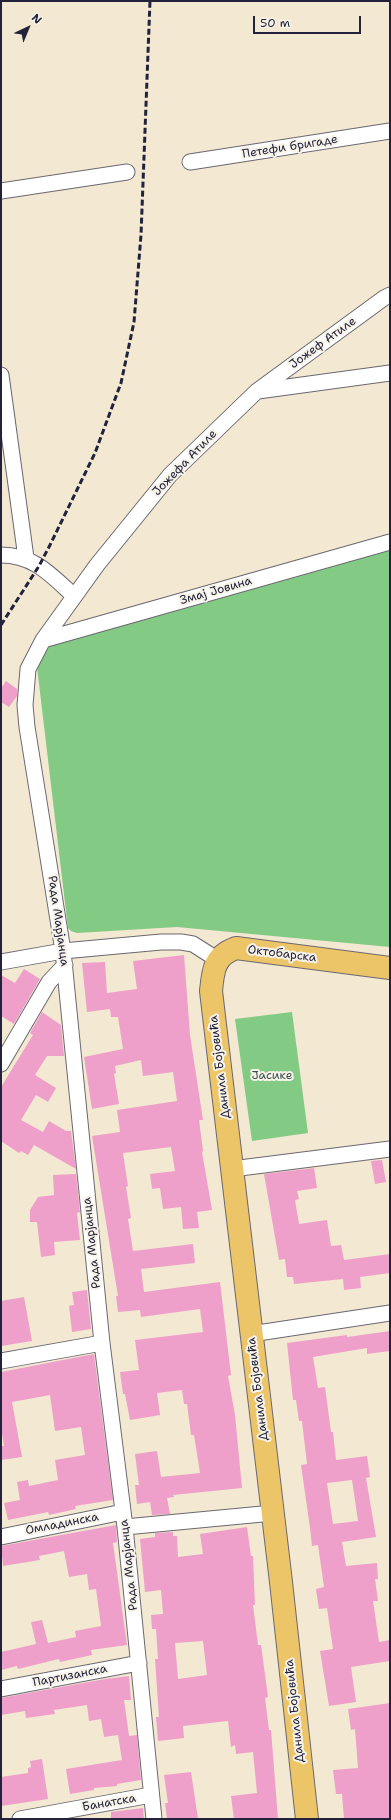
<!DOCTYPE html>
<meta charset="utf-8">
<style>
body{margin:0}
#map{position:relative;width:391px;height:1820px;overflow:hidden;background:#f3e8d2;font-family:"Shantell Sans",sans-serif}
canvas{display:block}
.frame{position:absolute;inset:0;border:2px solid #22223b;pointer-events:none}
.north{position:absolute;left:8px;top:8px;width:40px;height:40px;-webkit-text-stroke:3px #f7f3e8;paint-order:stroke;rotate:44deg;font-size:11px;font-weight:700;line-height:16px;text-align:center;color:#22223b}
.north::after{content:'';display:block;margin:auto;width:14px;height:18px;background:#22223b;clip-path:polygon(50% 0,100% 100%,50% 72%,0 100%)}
.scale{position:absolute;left:253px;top:16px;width:108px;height:18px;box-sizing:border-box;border:2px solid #22223b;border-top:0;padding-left:5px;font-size:12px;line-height:14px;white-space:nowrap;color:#22223b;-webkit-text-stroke:3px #f7f3e8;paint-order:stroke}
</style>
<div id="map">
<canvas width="391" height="1820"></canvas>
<div class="frame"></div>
<div class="north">N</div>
<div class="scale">50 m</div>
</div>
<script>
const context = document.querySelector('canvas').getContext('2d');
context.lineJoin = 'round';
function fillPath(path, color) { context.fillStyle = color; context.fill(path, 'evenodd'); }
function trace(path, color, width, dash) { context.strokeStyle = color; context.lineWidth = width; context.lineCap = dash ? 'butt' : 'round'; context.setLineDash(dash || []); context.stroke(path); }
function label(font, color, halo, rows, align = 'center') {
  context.font = font + ' "Shantell Sans",sans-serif'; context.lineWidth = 4; context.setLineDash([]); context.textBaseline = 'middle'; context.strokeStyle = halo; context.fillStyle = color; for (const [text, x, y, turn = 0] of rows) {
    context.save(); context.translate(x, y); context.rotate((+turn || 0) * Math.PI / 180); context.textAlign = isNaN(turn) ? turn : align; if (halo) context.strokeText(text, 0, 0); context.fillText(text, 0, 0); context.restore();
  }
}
fillPath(new Path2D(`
 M385,548L390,551V947L177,927L77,933L71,931L68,928L37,667L52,642Z
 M292,1012L308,1133L252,1141L235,1019Z`), '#83ca85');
fillPath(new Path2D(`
 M6,681L17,689V696L9,707L1,702V688Z
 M184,955L190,1035L203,1120H199L203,1151L202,1152L212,1210L197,1212L199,1228L183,1229L181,1207L163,1209L160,1188L152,1189L150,1174L175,1171L171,1147L123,1153L128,1186L126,1187L131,1218L128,1219L133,1251L193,1244L195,1263L141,1269L144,1292L220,1282L231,1375L228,1376L235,1415L242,1488L173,1495L174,1497L167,1498L170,1514L152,1515L150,1502L137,1504L135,1485H139L135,1454L157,1451L161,1477L200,1473L194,1435H191L187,1404H184L182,1390L157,1393L160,1415L130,1420L125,1394H123L120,1372L139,1370L135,1340L203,1332L200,1309L141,1317L140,1310L118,1312L116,1296H118L92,1136L120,1132L117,1110L177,1101L173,1072L143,1076L141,1060L115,1066L116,1073L114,1074L119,1104L92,1109L84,1057L123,1049L118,1017H111L110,1009L87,1012L82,963L105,962L107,993L137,989L133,961Z
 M24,969L40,979L14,1024L1,1016V975L15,983Z
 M42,1012L61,1025L64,1056H47L35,1075L56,1088L48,1102L36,1095L21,1120L43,1132L49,1121L66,1131H71L76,1169L34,1145L28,1155L21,1151L19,1153L1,1141V1087L33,1035L30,1033Z
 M382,1160L386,1182L375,1184L371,1161Z
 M314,1168L317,1188L297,1191L299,1199L295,1200L299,1224L327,1220L331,1246L341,1245L344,1260L390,1254V1273L360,1277L361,1288L344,1290L343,1279L294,1284L293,1277H287L285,1259L279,1260L264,1174Z
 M76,1174L80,1212L77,1213L80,1240L54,1242L55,1255L41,1257L37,1222H30V1210L38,1197L54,1195L53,1175Z
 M87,1290L91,1329L72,1332L69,1306L74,1305L72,1292Z
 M24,1297L32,1341L1,1346V1301Z
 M390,1331V1351L367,1354V1348L313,1357L318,1388L325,1387L331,1432H333L336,1460L367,1456L370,1477L366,1478L376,1537L342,1542L346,1566L377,1563L378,1579H375L378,1601H373L379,1642L390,1640V1661L351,1667L356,1702L329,1706L320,1651L333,1649L327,1608L319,1609L316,1589L324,1587L318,1545L312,1546L310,1528L301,1465L307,1464L302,1421H299L296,1400H293L287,1343L347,1335V1337ZM352,1480L358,1521L333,1524L327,1483Z
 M94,1354L113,1500L75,1506L76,1509L49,1515L48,1512L8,1520L4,1503L20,1500L17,1482L28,1480L29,1486L58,1480L55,1460L85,1455L81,1427L55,1431L50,1395L12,1402L22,1457L1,1460V1446H4L1,1428V1372Z
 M116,1525L117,1542L113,1543L127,1645L91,1650L92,1655L60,1662L59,1659L18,1669L17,1666L1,1670V1652L36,1644L31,1622L42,1620L48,1643L76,1637L75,1631L101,1626L96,1589L89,1590L87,1574L69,1577L64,1551L39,1556L40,1560L3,1566L1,1546Z
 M247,1527L251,1556H253L255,1605H253L258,1645H261L268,1697L265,1698L269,1730H271L278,1819H234L231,1796L257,1793L253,1752L236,1754L235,1745L231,1747L228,1721L183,1726L184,1738L158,1741L156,1717H159L155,1659H158L156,1629H152L151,1615L163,1614L161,1590L145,1592L140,1539L155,1537V1533L173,1532V1536H177L178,1557L203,1554L200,1534ZM203,1641L207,1675L178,1679L175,1643Z
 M129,1676L131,1700H124L129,1736L137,1735L141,1780L117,1784V1786L94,1788V1790L70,1794L66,1769L122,1760L118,1735L104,1737L101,1719L89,1721L87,1705L54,1710L55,1714L26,1718L25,1711L1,1715V1698L105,1679Z
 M390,1703V1819H344L342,1794H336L333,1770L358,1768L355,1729L351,1730L348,1709Z
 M42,1759L48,1799L1,1806V1777L28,1773V1768L31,1767L30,1761Z
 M191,1772L198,1819H167L165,1803H168L164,1775Z
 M143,1808L144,1819H111V1812Z`), '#eea0ca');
const street = new Path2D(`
 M190,162L390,131
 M1,191L127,172
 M1,375L26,558
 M258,391L390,373
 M1,555C34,555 51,575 74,596
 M43,640L390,542
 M1,962L63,951L161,942H181L193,944L218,960
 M1,1064L49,982L65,965
 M232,1169L390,1149
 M251,1334L390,1313
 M1,1361L102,1343
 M125,1527L273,1513
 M1,1537L123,1512
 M1,1689L139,1663
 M20,1819L151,1795
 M154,1819L125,1527L102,1343L63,951L27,727L25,705L28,669L43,640L97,565L170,475L257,391L384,298L390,295`);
const primary = new Path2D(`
 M307,1819L281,1582L211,991C213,970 214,956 236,948L390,968`);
trace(street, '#6b6770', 17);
trace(primary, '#6b6770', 24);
trace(street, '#fff', 15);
trace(primary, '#edc569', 22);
trace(new Path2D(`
 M1,625L39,566L50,545L95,453L121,383L134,322L141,235L150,1`), '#22223b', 3, [6, 3]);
label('12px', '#22223b', '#f7f3e8', [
 ["Петефи бригаде",290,147,-9],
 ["Јожеф Атиле",323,343,-36],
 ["Јожефа Атиле",185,463,-46],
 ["Змај Јовина",216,591,-16],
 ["Рада Марјанца",58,921,82],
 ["Октобарска",282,954,7],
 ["Данила Бојовића",220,1067,-97],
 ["Рада Марјанца",92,1243,-96],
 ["Данила Бојовића",258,1389,-97],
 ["Омладинска",62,1524,-11],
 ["Рада Марјанца",129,1565,-96],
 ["Партизанска",70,1676,-11],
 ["Данила Бојовића",295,1711,-96],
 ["Банатска",109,1803,-10]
]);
label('12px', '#3f5451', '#f7f3e8', [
 ["Јасике",272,1076]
]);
</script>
